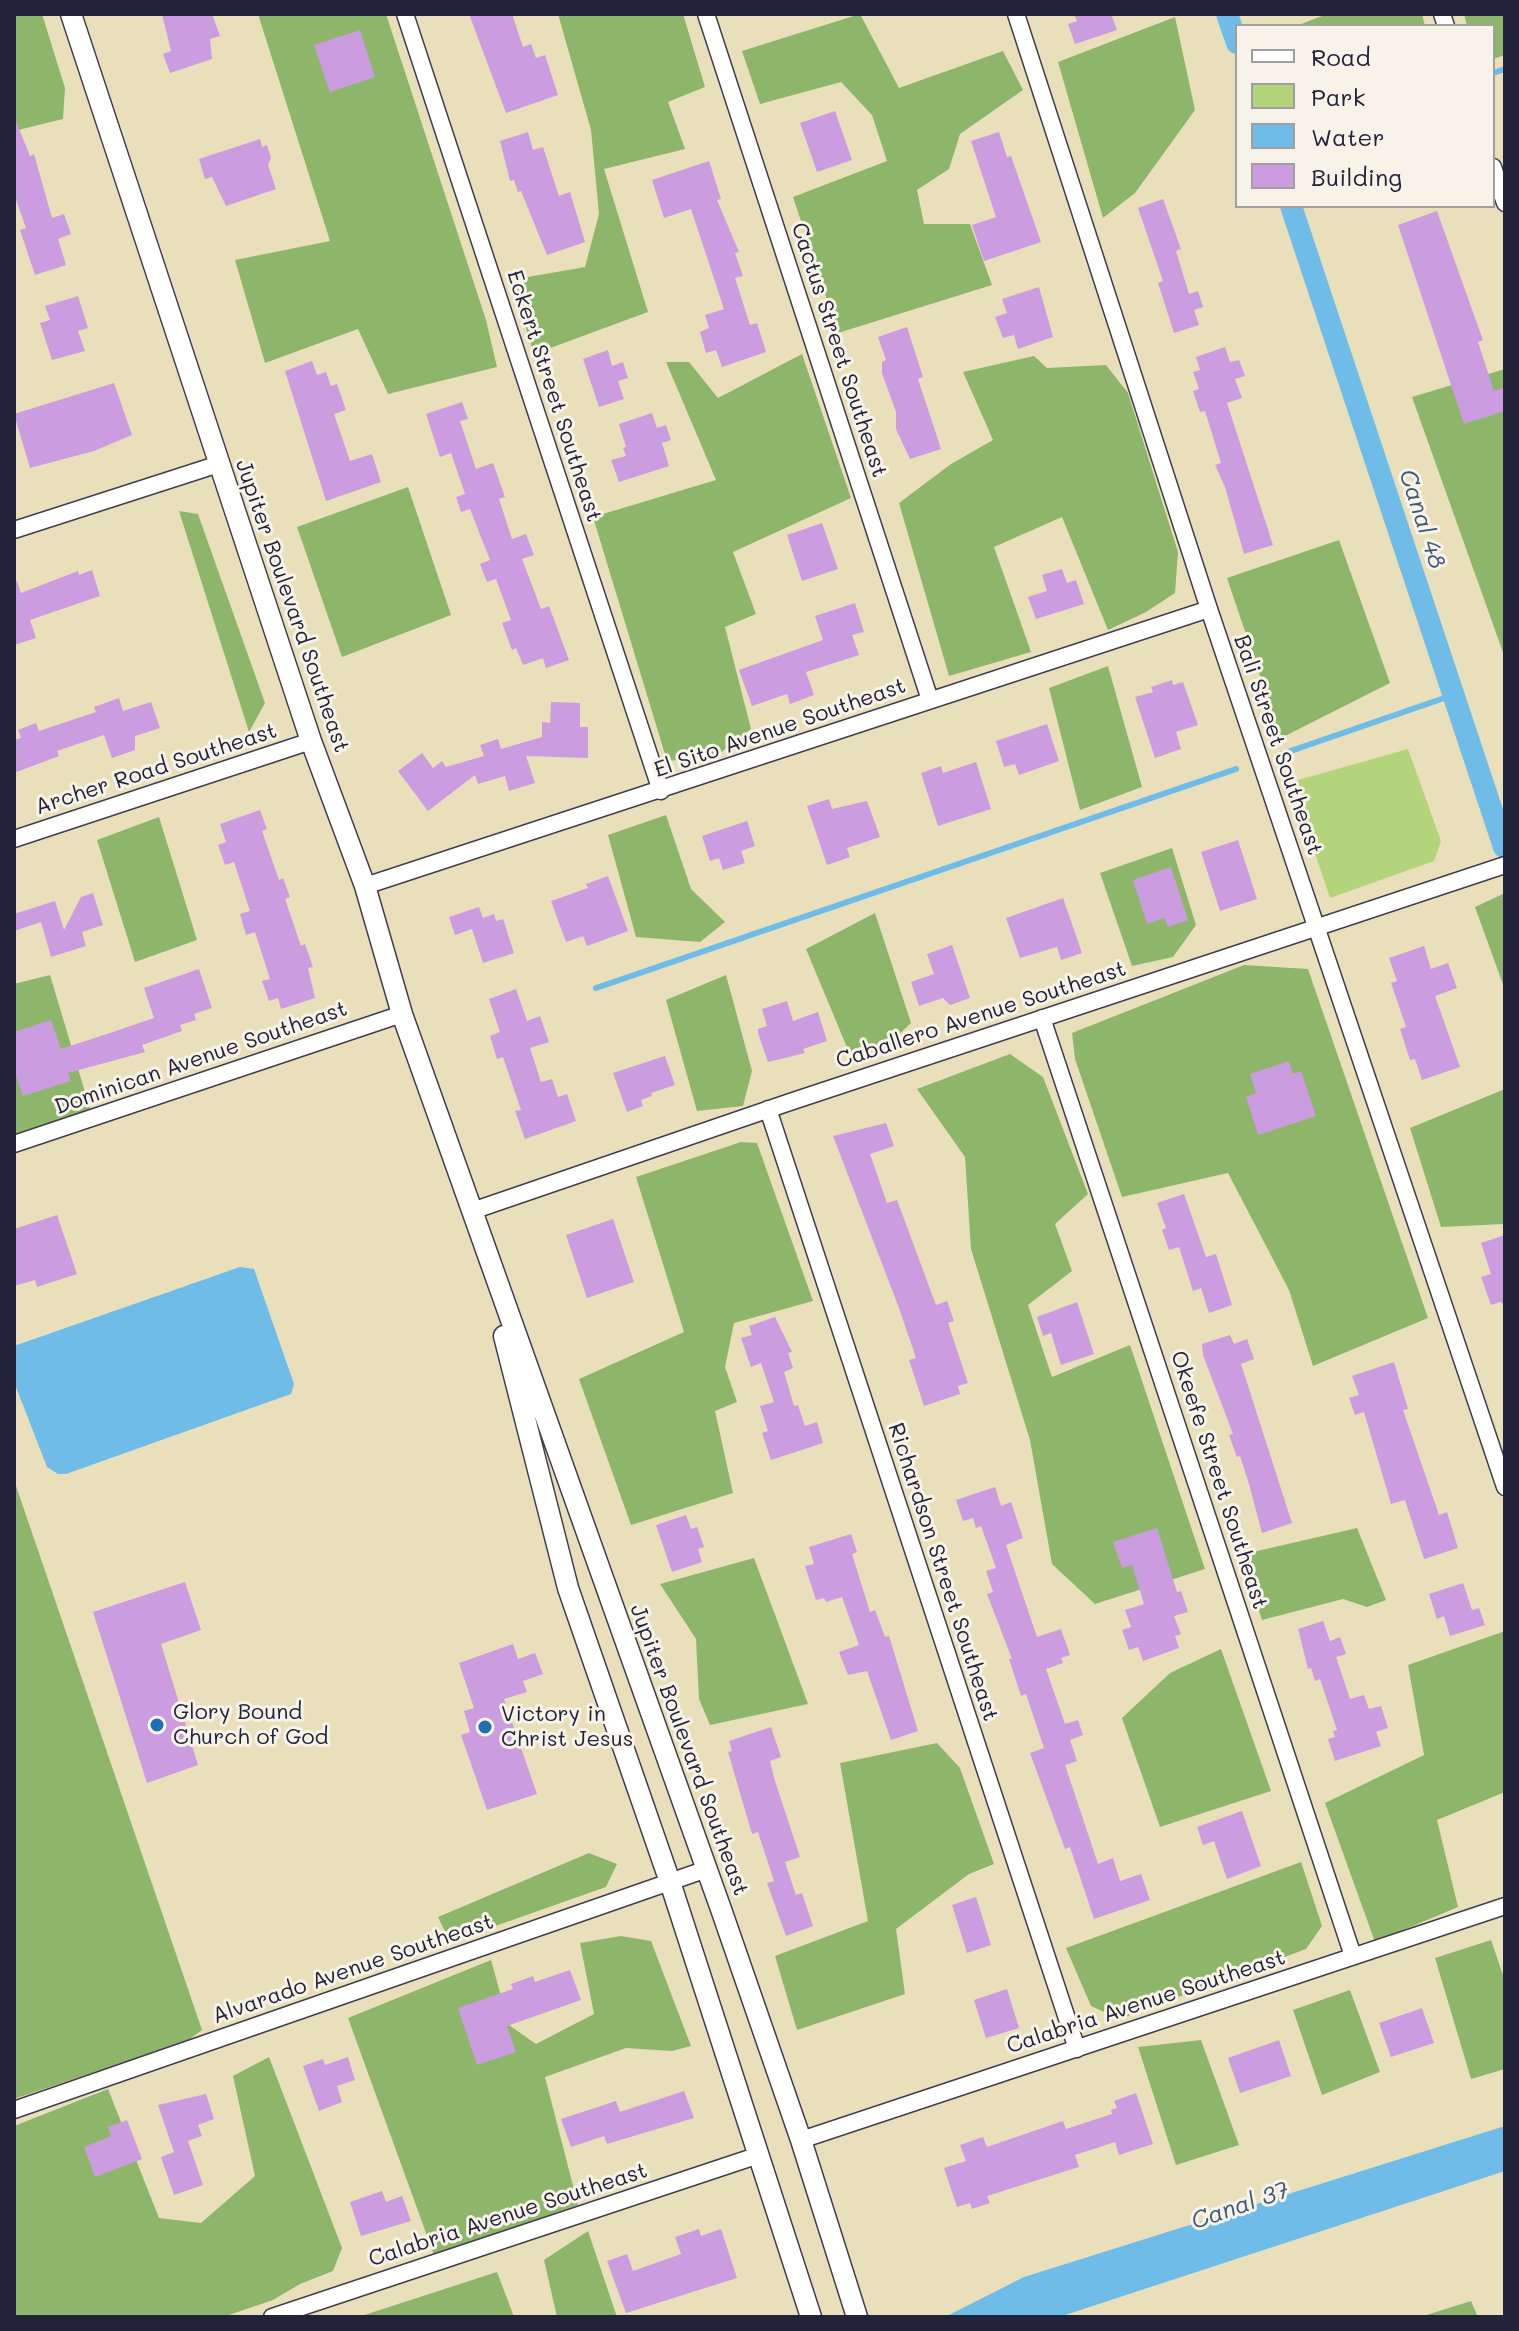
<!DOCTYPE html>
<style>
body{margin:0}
#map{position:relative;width:1519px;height:2331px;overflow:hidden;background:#e9e0bb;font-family:Mali,sans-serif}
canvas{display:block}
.frame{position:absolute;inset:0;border:16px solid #22223b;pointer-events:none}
.legend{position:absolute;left:1235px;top:24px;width:260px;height:184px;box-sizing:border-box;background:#f7f3e8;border:2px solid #a29fa3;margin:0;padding:10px 14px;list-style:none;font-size:24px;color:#22223b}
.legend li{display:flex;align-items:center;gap:16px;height:40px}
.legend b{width:40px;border:2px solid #a29fa3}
</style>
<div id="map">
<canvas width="1519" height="2331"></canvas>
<div class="frame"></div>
<ul class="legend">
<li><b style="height:10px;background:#fff"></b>Road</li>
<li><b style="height:22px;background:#b3d47b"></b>Park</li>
<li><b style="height:22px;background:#70bce9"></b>Water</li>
<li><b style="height:22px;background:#cb9ce0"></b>Building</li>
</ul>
</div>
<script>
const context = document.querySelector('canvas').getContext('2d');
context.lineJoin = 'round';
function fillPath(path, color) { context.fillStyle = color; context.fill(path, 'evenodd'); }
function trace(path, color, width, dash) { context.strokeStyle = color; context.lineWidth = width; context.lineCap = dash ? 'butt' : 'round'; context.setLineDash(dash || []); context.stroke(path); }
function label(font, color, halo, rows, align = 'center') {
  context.font = font + ' Mali,sans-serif'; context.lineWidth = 6; context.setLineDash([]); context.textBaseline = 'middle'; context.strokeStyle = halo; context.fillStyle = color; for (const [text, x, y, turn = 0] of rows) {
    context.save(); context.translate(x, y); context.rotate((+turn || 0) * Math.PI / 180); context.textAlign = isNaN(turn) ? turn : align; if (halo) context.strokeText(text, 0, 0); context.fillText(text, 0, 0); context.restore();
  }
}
fillPath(new Path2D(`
 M1408,749L1441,841L1434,861L1330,898L1291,782Z`), '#b3d47b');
fillPath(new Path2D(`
 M14,14H42L65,88L63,119L14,131Z
 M258,14H386L486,320L497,367L388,394L358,329L265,363L235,260L330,241Z
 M558,14H683L705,87L668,102L685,149L604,169L648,312L534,354L511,280L585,267L599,214L591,130Z
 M860,14L899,88L1003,51L1023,90L960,134L949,169L917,190L924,224H970L992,285L838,333L793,197L887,161L872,115L841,82L760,104L742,51Z
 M1327,14H1422L1425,26H1296Z
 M1464,14H1505V55L1493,59V26H1467Z
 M1175,17L1195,110L1135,193L1103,218L1058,62Z
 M802,354L851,498L733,552L756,614L725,627L751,729L715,757L667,761L593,517L716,480L666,362H689L718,398Z
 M1034,356L1047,368L1106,365L1128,393L1178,552L1175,593L1146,612L1108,630L1062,517L994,547L1031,652L949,676L899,503L951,464L993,440L963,372Z
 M1505,369V658L1412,397Z
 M408,487L451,615L342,657L297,527Z
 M179,511L198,514L265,703L249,732Z
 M1339,540L1390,683L1281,738L1227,578Z
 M1108,666L1142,787L1080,810L1049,688Z
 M666,815L691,889L725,922L700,942L636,937L608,835Z
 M159,817L197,940L135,962L97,840Z
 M1172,848L1196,925L1173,957L1132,966L1100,873Z
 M1505,893V990L1475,907Z
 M875,913L911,1023L885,1048L851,1057L806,949Z
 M1244,965L1308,969L1428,1318L1313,1366L1289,1290L1228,1173L1122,1197L1075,1059L1072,1033Z
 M50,975L91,1112L14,1136V984Z
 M726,975L752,1071L743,1106L697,1111L666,1000Z
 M1010,1054L1043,1077L1088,1194L1055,1224L1072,1271L1028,1305L1052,1377L1130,1345L1205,1569L1095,1604L1052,1564L1030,1440L971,1249L965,1157L917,1089Z
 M1505,1089V1224L1441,1227L1410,1128Z
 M741,1142L757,1143L813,1301L734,1323L725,1367L737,1402L715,1411L733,1493L631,1525L579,1379L684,1332L636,1177Z
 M14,1480L202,2030L187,2041L14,2099Z
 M1357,1528L1386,1600L1367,1607L1343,1599L1262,1620L1240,1555Z
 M754,1558L808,1704L710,1725L699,1699L696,1639L660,1584Z
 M1505,1631V1792L1437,1820L1458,1907L1375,1942L1325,1803L1424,1755L1408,1665Z
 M1221,1649L1271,1791L1160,1827L1122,1718L1170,1673Z
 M937,1743L960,1768L994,1864L969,1874L896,1929L905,1994L797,2030L775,1956L868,1921L840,1763Z
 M589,1853L617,1864L606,1887L450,1942L438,1917Z
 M1301,1862L1322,1926L1306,1949L1120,2019L1091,2006L1066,1948Z
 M621,1936L651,1941L691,2046L672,2051L626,2048L545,2077L578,2205L434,2255L348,2018L491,1960L509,2025L536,2044L594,2014L580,1943Z
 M1491,1940L1505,1981V2069L1471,2079L1435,1958Z
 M1350,1990L1380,2072L1322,2095L1293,2010Z
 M1201,2040L1239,2145L1176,2165L1138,2047Z
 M269,2057L342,2248L333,2271L300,2284L273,2300L223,2317H14V2126L108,2089L159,2218L201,2223L255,2176L233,2076Z
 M588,2231L617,2317H557L544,2260Z
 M497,2272L514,2317H358Z
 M1471,2301L1478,2317H1420Z`), '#8eb66b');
fillPath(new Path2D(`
 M240,1267L254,1269L294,1384L291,1394L66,1474H58L47,1467L14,1382V1346Z
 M1505,2126V2171L1059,2317H945L1024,2277Z`), '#70bce9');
trace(new Path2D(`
 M1493,73L1505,69
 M1279,755L1453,695
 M596,988L1236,769`), '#70bce9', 6);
trace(new Path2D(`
 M1227,14L1237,43
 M1291,206L1504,847`), '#70bce9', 22);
fillPath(new Path2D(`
 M162,14H212L220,36L210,39L212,59L170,73L163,54L171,51Z
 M469,14H512L523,47L531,44L536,58L545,55L558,95L506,113Z
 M1074,14H1111L1117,30L1075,44L1068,24L1077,21Z
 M360,30L375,77L330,92L314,45Z
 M835,111L852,160L817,172L800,123Z
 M14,116L30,156L34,154L52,218L64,214L71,234L58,239L66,265L35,275L20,230L26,228L14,194Z
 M528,132L533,150L543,147L559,196L570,192L585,242L547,255L521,191L518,192L514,180L510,181L500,141Z
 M999,132L1007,157L1011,156L1041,242L984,261L972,225L996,217L971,141Z
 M260,139L262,147L267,145L271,158L268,165L276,189L226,206L212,177L205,179L199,159Z
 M709,161L721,199L717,200L739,252L735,253L743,276L735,278L750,325L757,323L766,352L722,367L716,350L706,353L700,332L709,328L705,315L724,309L691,209L664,218L652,180Z
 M1163,199L1181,249L1176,251L1189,294L1198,291L1203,307L1194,310L1199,325L1174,333L1158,283L1163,281L1138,208Z
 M1437,211L1479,329L1483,340L1478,342L1494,391L1505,387V411L1464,424L1398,225Z
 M1039,287L1053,337L1018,349L1014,335L1003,338L995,317L1007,313L1002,299Z
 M78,296L88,328L78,331L85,351L52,360L40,323L50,320L45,306Z
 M907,327L923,377L918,379L941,449L910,459L896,429V412L882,373V362L886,360L878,337Z
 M1225,347L1230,362L1239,360L1245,376L1235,379L1242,398L1227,403L1273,545L1244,554L1225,487L1215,465L1221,463L1205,411L1200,412L1193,391L1199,389L1193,372L1200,370L1196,357Z
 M608,350L612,366L623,362L628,378L618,381L624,399L599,407L583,359Z
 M312,361L317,375L326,372L331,386L337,384L346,410L334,414L350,461L372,454L381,482L326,501L285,371Z
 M114,383L132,435L94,451L30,468L14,414Z
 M462,402L468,419L460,421L476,469L493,463L505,497L499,499L512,539L526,534L534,555L522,559L541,609L549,606L569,660L546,668L543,658L523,665L516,648L512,650L502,623L511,620L496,579L487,582L480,564L490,560L470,509L461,512L456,497L465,494L451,453L440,457L426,414Z
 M652,413L657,428L666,425L671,440L662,443L669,466L619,482L611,460L626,456L623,448L626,447L619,424Z
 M822,523L838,569L802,581L787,535Z
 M1062,569L1067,583L1076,580L1084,604L1036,619L1028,597L1047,591L1042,575Z
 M92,570L100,596L30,620L36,638L14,645V582L17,581L21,593L78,571L79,575Z
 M855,603L864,632L852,635L859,655L806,672L814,695L790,704L787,694L752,706L739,670L823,640L815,616Z
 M1172,680L1173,685L1183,682L1198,725L1176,732L1181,749L1155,758L1135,697L1153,692L1151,687Z
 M119,698L123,711L151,702L160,728L135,736V750L112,758L104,735L57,751L59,756L14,773V740L21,738L18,730L36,723L39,731L96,712L94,707Z
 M551,702L580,703V727H588V758L526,756L535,783L509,791L505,776L478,784L475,775L428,811L398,771L422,753L433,768L442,761L446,767L484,756L480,745L498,739L501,749L542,737V722L550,723Z
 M1047,724L1059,761L1019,775L1015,764L1004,767L996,741Z
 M976,762L991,809L938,826L921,773L941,766L943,773Z
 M829,799L832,809L867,801L880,837L847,848L850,857L827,865L807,806Z
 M260,810L267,829L262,831L279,880L283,878L290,897L285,899L301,946L305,944L313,967L308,968L315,998L281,1009L278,998L269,1001L262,981L270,979L255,932L246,935L240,914L250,911L234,862L225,865L218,845L226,842L220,824Z
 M747,821L755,846L741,851L745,863L723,870L719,858L710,861L702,836Z
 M1238,840L1257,899L1220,911L1201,852Z
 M1171,867L1188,920L1168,927L1164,918L1147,924L1133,880Z
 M608,876L628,931L587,946L583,936L566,942L551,901L588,888L586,884Z
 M93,893L103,925L82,932L86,946L51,957L41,922L14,931V914L55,901L64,930L81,897Z
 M1063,898L1082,953L1061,960L1057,947L1020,958L1006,918Z
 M479,907L483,918L494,914L496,921L503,919L514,953L483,963L472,929L455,935L449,917Z
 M952,945L970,998L950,1005L943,998L919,1006L911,982L934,974L927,954Z
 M1424,946L1431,969L1448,963L1457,988L1435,996L1460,1067L1422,1080L1415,1059L1410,1060L1400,1029L1406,1027L1391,983L1397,981L1389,958Z
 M199,969L212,1008L194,1014L196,1020L180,1025L182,1031L142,1045L145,1052L68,1073L71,1081L23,1096L14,1069V1032L51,1020L61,1049L107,1034L154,1018L144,988Z
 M516,989L527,1021L540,1016L549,1042L530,1048L541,1082L552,1079L558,1097L567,1094L576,1121L525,1139L515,1111L521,1110L503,1057L497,1059L490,1036L500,1032L489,999Z
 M787,1001L793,1021L818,1012L827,1041L803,1049L805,1053L768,1062L758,1033V1029L767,1026L762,1009Z
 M665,1056L675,1085L651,1093L652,1096L641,1100L643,1106L627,1112L613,1073Z
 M1289,1061L1293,1074L1301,1071L1316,1116L1258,1135L1246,1097L1256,1093L1250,1074Z
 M886,1123L894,1146L870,1154L887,1203L897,1200L936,1305L947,1301L954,1321L948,1323L968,1383L958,1386L960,1394L924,1406L909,1360L916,1358L899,1308L833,1136Z
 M1184,1194L1206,1257L1216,1254L1232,1305L1209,1313L1201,1288L1193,1291L1179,1247L1169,1250L1162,1230L1166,1228L1157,1203Z
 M57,1215L77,1274L37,1287L35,1280L14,1286V1229Z
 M613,1219L634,1282L587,1298L566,1235Z
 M1505,1235V1305L1500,1302L1491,1305L1481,1277L1491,1274L1481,1243Z
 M1077,1302L1094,1354L1061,1365L1051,1333L1043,1336L1037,1317Z
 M775,1317L792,1352L788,1353L793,1368L784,1372L794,1406L798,1405L805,1426L817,1422L823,1443L771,1460L762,1433L768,1431L760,1406L774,1402L761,1363L751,1367L741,1338L752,1335L749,1326Z
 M1230,1335L1234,1344L1247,1339L1254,1359L1241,1364L1292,1523L1262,1533L1249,1484L1240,1456L1237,1457L1229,1435L1233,1434L1203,1355L1202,1344Z
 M1394,1362L1408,1409L1403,1410L1439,1515L1447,1512L1458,1548L1424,1559L1405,1500L1391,1504L1364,1412L1355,1415L1349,1398L1359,1395L1352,1376Z
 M995,1487L1001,1506L1011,1502L1023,1538L1006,1545L1037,1637L1061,1629L1070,1655L1061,1658L1063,1663L1046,1669L1065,1724L1078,1720L1083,1735L1070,1740L1077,1761L1065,1765L1098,1864L1113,1858L1120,1881L1141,1874L1150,1900L1094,1919L1070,1847L1065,1849L1030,1753L1044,1748L1026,1694L1021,1696L1009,1659H1012L987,1594L993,1592L986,1571L996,1568L981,1526L976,1528L973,1518L963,1521L956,1500Z
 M686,1515L691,1529L697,1527L704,1547L698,1549L702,1562L672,1572L656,1525Z
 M1157,1528L1177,1592L1181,1591L1188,1612L1174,1616L1181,1634L1175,1636L1179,1648L1143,1661L1138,1647L1129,1650L1122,1630L1131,1627L1125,1610L1144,1604L1132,1565L1122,1568L1113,1542Z
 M851,1534L857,1552L852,1554L870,1612L875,1610L885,1637L889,1636L918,1731L891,1740L867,1671L848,1675L839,1652L859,1645L842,1597L826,1602L824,1598L816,1600L805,1566L814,1564L809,1547Z
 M185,1582L201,1630L161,1644L198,1765L147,1783L93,1612Z
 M1463,1583L1472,1610L1479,1608L1485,1625L1450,1636L1444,1616L1437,1619L1429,1594Z
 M1323,1621L1330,1641L1340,1637L1346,1654L1336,1657L1350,1699L1364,1695L1369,1709L1381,1706L1388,1728L1376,1732L1381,1746L1335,1761L1328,1739L1335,1737L1333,1731L1337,1730L1320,1679L1315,1681L1311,1668L1308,1669L1298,1629Z
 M513,1644L518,1659L535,1653L543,1674L523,1681L527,1692L504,1699L537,1794L487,1810L461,1735L470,1732L464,1711L474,1708L459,1663Z
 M771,1727L781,1757L770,1761L774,1778L800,1857L785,1862L796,1895L802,1893L813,1926L786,1936L767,1883L774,1881L758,1832L752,1834L728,1752L732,1751L729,1741Z
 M1242,1811L1261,1866L1227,1879L1214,1841L1203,1845L1197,1827Z
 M976,1897L991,1945L967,1953L952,1905Z
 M570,1970L581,2000L507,2026L516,2052L477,2065L458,2008L513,1989L511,1984L533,1976L535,1982Z
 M1007,1989L1019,2028L986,2038L974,2000Z
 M1422,2008L1434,2043L1391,2057L1379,2023Z
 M1279,2040L1291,2076L1240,2093L1228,2058Z
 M348,2057L355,2080L337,2086L342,2102L319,2111L303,2066L323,2059L325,2065Z
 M684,2091L694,2118L607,2144L604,2136L571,2147L561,2119L616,2101L620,2112Z
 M1136,2093L1153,2144L1119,2155L1115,2142L1075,2155L1079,2167L987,2196L990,2203L972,2209L970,2203L957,2207L944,2168L966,2161L960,2145L983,2137L987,2147L1063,2121L1066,2129L1112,2114L1111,2110L1117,2108L1114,2101Z
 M206,2094L214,2119L198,2125L202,2136L188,2141L203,2185L174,2195L161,2157L174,2152L158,2105Z
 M127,2120L142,2159L95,2177L84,2147L111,2136L108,2127Z
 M382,2191L386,2202L402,2196L411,2221L361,2236L350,2202Z
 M699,2229L701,2236L721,2229L737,2278L626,2313L607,2261L627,2254L633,2271L681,2254L675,2237Z`), '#cb9ce0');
const minor = new Path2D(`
 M405,14L661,791
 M706,14L930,700
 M1016,14L1209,609L1505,1487
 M1442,14L1446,26
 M1493,167L1505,203
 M14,530L219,464
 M14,839L311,741
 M365,886L1209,609
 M1042,1018L1353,1956
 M768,1109L1077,2049
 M14,1144L402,1014
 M472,1211L790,1102L1505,865
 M14,2110L707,1869
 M801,2140L1505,1906
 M272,2317L759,2155`);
const tertiary = new Path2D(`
 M71,14L311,741L365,886L402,1014L722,1912L801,2140L857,2317
 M504,1336L568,1588L670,1882L811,2317`);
trace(minor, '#403e4e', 19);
trace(tertiary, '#403e4e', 23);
trace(minor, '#fff', 16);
trace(tertiary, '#fff', 20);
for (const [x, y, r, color] of [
 [157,1725,8,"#1f6fb2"],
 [485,1727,8,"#1f6fb2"]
]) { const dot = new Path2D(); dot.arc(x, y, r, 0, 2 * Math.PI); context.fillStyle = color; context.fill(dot); trace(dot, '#f7f3e8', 3); }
label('22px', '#22223b', '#f7f3e8', [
 ["Cactus Street Southeast",839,350,72],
 ["Eckert Street Southeast",554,396,72],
 ["Jupiter Boulevard Southeast",292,606,71],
 ["El Sito Avenue Southeast",780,728,-19],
 ["Bali Street Southeast",1278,745,71],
 ["Archer Road Southeast",156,769,-18],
 ["Caballero Avenue Southeast",981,1015,-18],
 ["Dominican Avenue Southeast",201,1058,-19],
 ["Okeefe Street Southeast",1219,1480,72],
 ["Richardson Street Southeast",943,1572,72],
 ["Jupiter Boulevard Southeast",689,1750,70],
 ["Alvarado Avenue Southeast",353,1969,-19],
 ["Calabria Avenue Southeast",1146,2002,-18],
 ["Calabria Avenue Southeast",508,2215,-18]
]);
label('22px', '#22223b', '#f7f3e8', [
 ["Glory Bound",173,1712],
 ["Church of God",173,1737],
 ["Victory in",501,1714],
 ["Christ Jesus",501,1739]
], 'left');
label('italic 24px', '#3d5878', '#f7f3e8', [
 ["Canal 48",1422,519,72],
 ["Canal 37",1240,2206,-19]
]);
</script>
